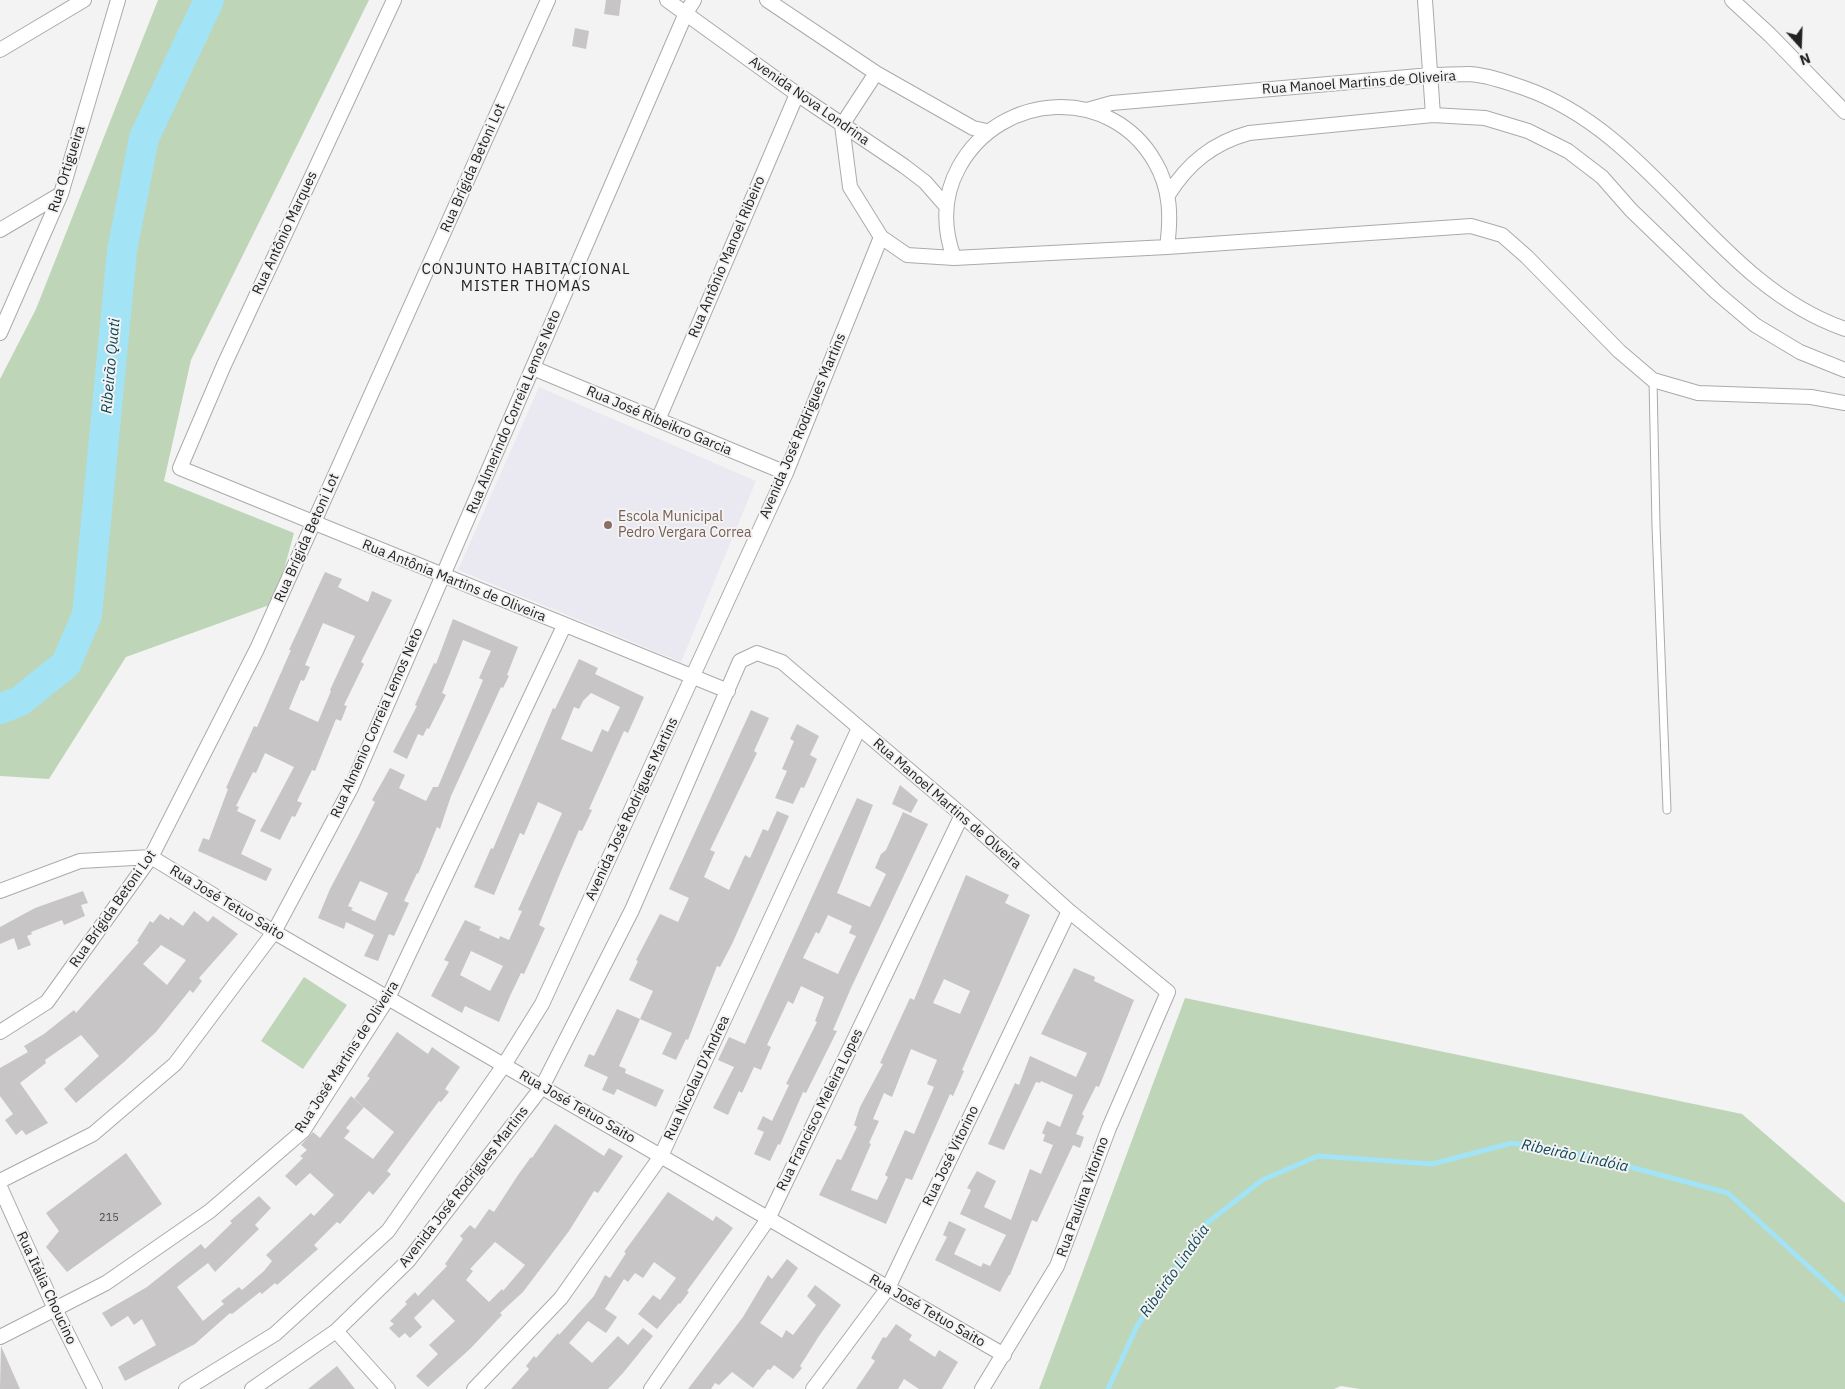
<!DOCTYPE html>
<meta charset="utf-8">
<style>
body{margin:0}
#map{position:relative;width:1845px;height:1389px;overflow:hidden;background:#f3f3f4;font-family:"IBM Plex Sans",sans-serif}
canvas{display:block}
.north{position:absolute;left:1775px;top:20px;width:50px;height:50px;-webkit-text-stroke:4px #f3f3f4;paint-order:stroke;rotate:160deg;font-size:14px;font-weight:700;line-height:20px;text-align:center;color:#222}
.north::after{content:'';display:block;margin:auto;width:18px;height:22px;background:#222;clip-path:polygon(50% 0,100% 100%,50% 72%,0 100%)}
</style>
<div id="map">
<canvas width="1845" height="1389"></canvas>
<div class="north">N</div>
</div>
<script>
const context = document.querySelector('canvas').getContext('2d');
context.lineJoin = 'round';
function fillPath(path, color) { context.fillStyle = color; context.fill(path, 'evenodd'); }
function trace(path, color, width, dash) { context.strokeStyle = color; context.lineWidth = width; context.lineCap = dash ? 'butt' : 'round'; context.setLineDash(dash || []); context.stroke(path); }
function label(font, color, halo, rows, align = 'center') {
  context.font = font + ' "IBM Plex Sans",sans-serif'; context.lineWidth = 4; context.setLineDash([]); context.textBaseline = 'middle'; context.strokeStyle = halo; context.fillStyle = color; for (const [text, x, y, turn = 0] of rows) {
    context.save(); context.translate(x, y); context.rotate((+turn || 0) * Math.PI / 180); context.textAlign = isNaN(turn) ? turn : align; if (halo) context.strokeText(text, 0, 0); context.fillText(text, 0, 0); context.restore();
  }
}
fillPath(new Path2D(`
 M539,387L756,481L681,662L458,570Z`), '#eae9f2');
fillPath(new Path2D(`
 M158,0H369L191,360L164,481L294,533L275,603L126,657L49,779L0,776V379L36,309Z
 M304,977L347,1005L303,1069L261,1041Z
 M1185,998L1742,1114L1845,1203V1389H1360L1341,1386L1334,1389H1039Z`), '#bfd5b8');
trace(new Path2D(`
 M1108,1389L1137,1326L1207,1223L1262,1180L1318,1156L1432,1164L1512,1143L1585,1155L1728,1193L1845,1300`), '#a2e3f6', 5);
trace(new Path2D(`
 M0,709L20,701L66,664L87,615L122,251L144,138L209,0`), '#a2e3f6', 30);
fillPath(new Path2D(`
 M606,0H621L619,16L604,14Z
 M575,28L589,31L586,49L572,46Z
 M325,572L342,579L338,587L368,602L372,591L392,600L361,662L364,664L344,705L347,706L341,721L336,719L315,771L312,770L297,801L302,803L295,817L292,816L280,840L260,831L294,767L265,753L256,773L253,772L236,806L239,807L237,811L256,820L241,854L272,869L266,881L198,851L203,838L209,840L228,789L226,788L254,726L257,727L291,650H289ZM323,623L355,636L330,690L331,691L318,722L289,709L301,680L304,681L310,667L305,665Z
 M453,619L518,647L507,675L509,676L503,688L501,687L451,796L440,829L437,827L418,874L417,873L404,901L409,903L394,936L389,934L378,961L364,956L374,935L346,922L344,929L318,918L330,889L358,836L375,802L372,800L390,768L405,775L399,788L426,801L433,787H438L483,680L479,678L491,651L463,640L442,693L446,695L429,729L427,728L423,736L418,734L407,759L393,752L417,706L415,705L434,663L436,664ZM360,881L388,893L375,921L351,910L353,908L348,906Z
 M579,659L598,668L595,674L644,697L628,733L624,731L589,809L592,810L582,831L579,830L559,876L539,925L545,928L524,974L521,973L510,996L499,1022L465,1006L462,1013L431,996L449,962L444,960L465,920L481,927L479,930L499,939L500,936L509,940L522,911L518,910L562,813L538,802L524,835L520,833L494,895L474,887L491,848L493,849L553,708L555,709ZM591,693L620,707L608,732L602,729L592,752L561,739L574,707L579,709L583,701ZM471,951L503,966L490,991L460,975Z
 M751,710L769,718L754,751L757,753L710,850L715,852L704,877L729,890L745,855L750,858L763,829L768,831L777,811L789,816L732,944L720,967L717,966L688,1040L686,1039L676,1060L662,1054L672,1033L640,1019L619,1066L626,1069L625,1073L664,1090L656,1107L617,1089L614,1095L602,1090L608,1077L584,1066L589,1054L594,1056L617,1009L640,1019L653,991L629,980L638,961L636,960L660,914L678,922L689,898L669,889Z
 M797,724L819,736L810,755L817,759L804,788L801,787L793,804L775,798L787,771L782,769L794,741L790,739Z
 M900,785L918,800L911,813L892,804Z
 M857,798L873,805L837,893L870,907L886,874L875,868L881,854L886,850L903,812L928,824L851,988L833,1030L837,1031L806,1093L803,1092L780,1145L778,1144L770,1161L754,1154L764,1132L757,1129L763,1116L772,1121L789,1085L786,1084L817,1022L815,1021L824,997L801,986L793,1004L788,1001L767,1045L771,1047L761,1070L754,1067L742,1093L739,1091L728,1115L713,1108L734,1067L718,1060L729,1037L745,1044ZM828,915L852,926L849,933L856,936L838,974L803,958L816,932L819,934Z
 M966,875L1009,895L1005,903L1030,915L962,1070L964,1071L953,1096L950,1094L912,1180L906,1178L886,1224L819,1195L837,1159L841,1160L857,1127L854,1125L860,1107L883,1064L880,1063L910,998L914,1000ZM944,979L970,991L960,1014L933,1003ZM911,1049L937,1060L927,1084L934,1087L914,1134L905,1130L885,1175L888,1177L877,1200L851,1190L871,1144L869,1143L879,1121L873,1119L884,1093L892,1097Z
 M83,891L88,903L81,905L85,916L64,925L62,920L31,932L32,934L27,936L31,945L18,950L14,938L0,944V927L35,908Z
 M194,911L208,922L213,916L238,934L199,978L202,981L193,993L190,990L156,1032L124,1062L76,1103L64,1089L99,1056L81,1035L45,1060L46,1063L20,1083L48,1123L26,1135L22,1130L16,1135L5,1120L13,1114L0,1096V1068L28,1052L24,1046L44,1034L74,1010L76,1013L139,942L137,941L150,921L153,923L160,914L169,920L170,917L183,926ZM161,945L186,960L167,985L143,964Z
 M1074,968L1095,977L1094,981L1134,1000L1099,1087L1096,1086L1082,1114L1084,1116L1076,1134L1084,1137L1080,1148L1073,1145L1037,1222L1032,1220L1010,1275H1009L1000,1292L935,1260L947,1237L943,1235L949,1221L966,1229L954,1254L981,1267L983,1263L990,1266L1006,1235L960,1214L971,1190L967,1188L977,1171L996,1181L984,1207L1011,1220L1030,1169L1041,1174L1053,1145L1043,1141L1045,1135L1042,1133L1047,1121L1060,1127L1073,1095L1041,1081L1040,1083L1036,1082L1004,1150L988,1144L1015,1083L1019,1085L1030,1056L1076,1077L1087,1053L1041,1034Z
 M397,1032L428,1054L432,1047L460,1067L445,1089L449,1092L441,1102L439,1101L387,1171L391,1174L373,1195L369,1191L340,1224L337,1222L314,1245L318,1249L277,1285L275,1283L262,1294L260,1292L232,1314L230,1313L195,1344L125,1381L118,1367L156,1345L142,1319L134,1325L128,1316L111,1327L102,1313L147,1287L201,1244L205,1249L232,1223L230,1221L259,1196L271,1208L255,1225L259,1229L215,1272L208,1263L177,1287L203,1321L224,1304L221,1301L239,1287L242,1290L264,1271L272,1261L266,1255L311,1213L314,1216L334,1195L310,1173L296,1186L285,1176L303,1158L300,1156L307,1150L301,1145L313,1132L320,1138L351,1096L364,1107L346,1128L350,1131L344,1138L373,1159L394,1132L354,1099L370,1078L367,1076Z
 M555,1124L604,1156L609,1148L623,1156L598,1193L594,1191L569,1231L523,1292L500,1313L502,1315L471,1348L428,1387L416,1376L438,1354L429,1345L455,1321L433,1299L414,1318L422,1327L410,1338L405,1333L399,1338L389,1328L394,1324L390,1321L407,1304L405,1302L415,1292L418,1296L447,1266L445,1264L463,1239L460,1236L470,1225L475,1229L489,1209L494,1212L518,1175L531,1157L532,1158ZM495,1242L525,1265L503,1291L502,1289L489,1302L466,1280L473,1271L470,1269Z
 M126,1153L162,1204L67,1272L46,1247L59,1231L46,1213Z
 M668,1192L713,1221L716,1216L733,1228L687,1291L689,1292L680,1304L679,1303L657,1329L638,1314L653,1295L660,1300L676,1278L654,1262L643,1278L635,1273L628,1282L624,1279L605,1309L617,1317L606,1333L588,1321L569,1343L592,1363L618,1336L628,1345L643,1328L653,1336L623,1373L608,1389H511L529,1369L526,1366L534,1356L536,1358L558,1333L559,1335L594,1296L605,1275L610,1278L626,1253L624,1252Z
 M787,1259L798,1268L760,1323L782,1338L786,1330L793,1335L816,1305L807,1296L815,1285L841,1305L819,1336L800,1366L802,1368L793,1379L774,1365L770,1370L768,1369L753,1388L732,1372L719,1385L715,1383L711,1389H688L743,1317L768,1275L772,1279Z
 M896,1324L912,1335L909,1340L935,1357L939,1350L958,1362L942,1389H919L904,1379L898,1389H856L875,1361L871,1358L883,1337L886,1338Z
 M1,1346L20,1389H0Z
 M337,1366L355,1389H308Z`), '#c7c5c5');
const lane = new Path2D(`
 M1653,380L1656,526L1667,810`);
const street = new Path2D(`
 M394,0L224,365L180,468L728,691
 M667,0L797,94L904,166L925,182L946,206
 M767,0L876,73L973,128L987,131
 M1425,0L1433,115
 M1732,0L1770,35L1845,112
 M0,50L84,0
 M876,73L842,125L850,187L881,237L907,255L954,258L1167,247L1471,226L1502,235L1527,257L1619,351L1653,380L1698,393L1811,397L1845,403
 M1087,110L1112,103L1431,75C1443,75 1456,74 1469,74C1487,75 1507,82 1524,88C1656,134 1713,283 1845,329
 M1168,195C1188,163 1213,143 1249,133L1433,115L1485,118L1528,131L1568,151L1602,177L1631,210L1716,292L1755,325L1800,352L1845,370
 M0,230L61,194
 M954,258C943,228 943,196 959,167C1001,91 1111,85 1155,162C1171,189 1171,218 1167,247
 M0,333L61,194L118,0
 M533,368L786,473
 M658,420L797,94
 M0,891L80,861L151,857L274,932L1004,1355
 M0,1032L47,1002L151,857L257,649L548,0
 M0,1181L93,1134L175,1064L274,932L351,788L686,13L694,0
 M0,1187L55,1309L95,1389
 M336,1331L388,1389
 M0,1337L106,1283L210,1211L303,1131L388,998L564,626
 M186,1389L275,1334L388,1231L504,1065L542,1004L786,473L881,237
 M252,1389L336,1331L408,1261L542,1087L632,910L740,661L757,653L782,662L962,815L1069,911L1168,992L1109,1128L1057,1266L982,1389
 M474,1389L561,1298L661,1156L859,728
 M651,1389L768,1219L962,815
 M813,1389L888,1288L1069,911`);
trace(lane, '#aaaaab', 9);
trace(street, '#aaaaab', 16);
trace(lane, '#fff', 7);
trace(street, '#fff', 14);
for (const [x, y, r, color] of [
 [608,525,5,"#8d6e63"]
]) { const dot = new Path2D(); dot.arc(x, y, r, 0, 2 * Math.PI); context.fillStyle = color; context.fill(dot); trace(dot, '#f3f3f4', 2); }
label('11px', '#4b4b4b', null, [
 ["215",109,1218]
]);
label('14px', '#222', '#f3f3f4', [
 ["Rua Manoel Martins de Oliveira",1359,83,-4],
 ["Avenida Nova Londrina",809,101,35],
 ["Rua Brígida Betoni Lot",473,168,-66],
 ["Rua Ortigueira",67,169,-72],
 ["Rua Antônio Marques",285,233,-65],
 ["Rua Antônio Manoel Ribeiro",727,257,-67],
 ["Rua Almerindo Correia Lemos Neto",514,412,-67],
 ["Rua José Ribeikro Garcia",659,421,23],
 ["Avenida José Rodrigues Martins",803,426,-67],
 ["Rua Brígida Betoni Lot",307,538,-66],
 ["Rua Antônia Martins de Oliveira",454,581,22],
 ["Rua Almenio Correia Lemos Neto",377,723,-66],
 ["Rua Manoel Martins de Olveira",947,804,41],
 ["Avenida José Rodrigues Martins",632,809,-65],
 ["Rua José Tetuo Saito",227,903,31],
 ["Rua Brígida Betoni Lot",113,909,-55],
 ["Rua José Martins de Oliveira",347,1057,-57],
 ["Rua Nicolau D'Andrea",697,1078,-65],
 ["Rua José Tetuo Saito",577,1107,30],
 ["Rua Francisco Meleira Lopes",820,1110,-64],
 ["Rua José Vitorino",951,1156,-64],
 ["Avenida José Rodrigues Martins",464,1187,-52],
 ["Rua Paulina Vitorino",1083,1197,-70],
 ["Rua Itália Choucino",46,1288,65],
 ["Rua José Tetuo Saito",927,1311,30]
]);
label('14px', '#785e54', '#f3f3f4', [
 ["Escola Municipal",618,517],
 ["Pedro Vergara Correa",618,533]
], 'left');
context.letterSpacing = '1px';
label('15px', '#222', '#f3f3f4', [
 ["CONJUNTO HABITACIONAL",526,270],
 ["MISTER THOMAS",526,287]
]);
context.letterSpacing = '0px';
label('italic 15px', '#0e4755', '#f3f3f4', [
 ["Ribeirão Quati",111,366,-85],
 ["Ribeirão Lindóia",1575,1156,12],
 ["Ribeirão Lindóia",1175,1271,-55]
]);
</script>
